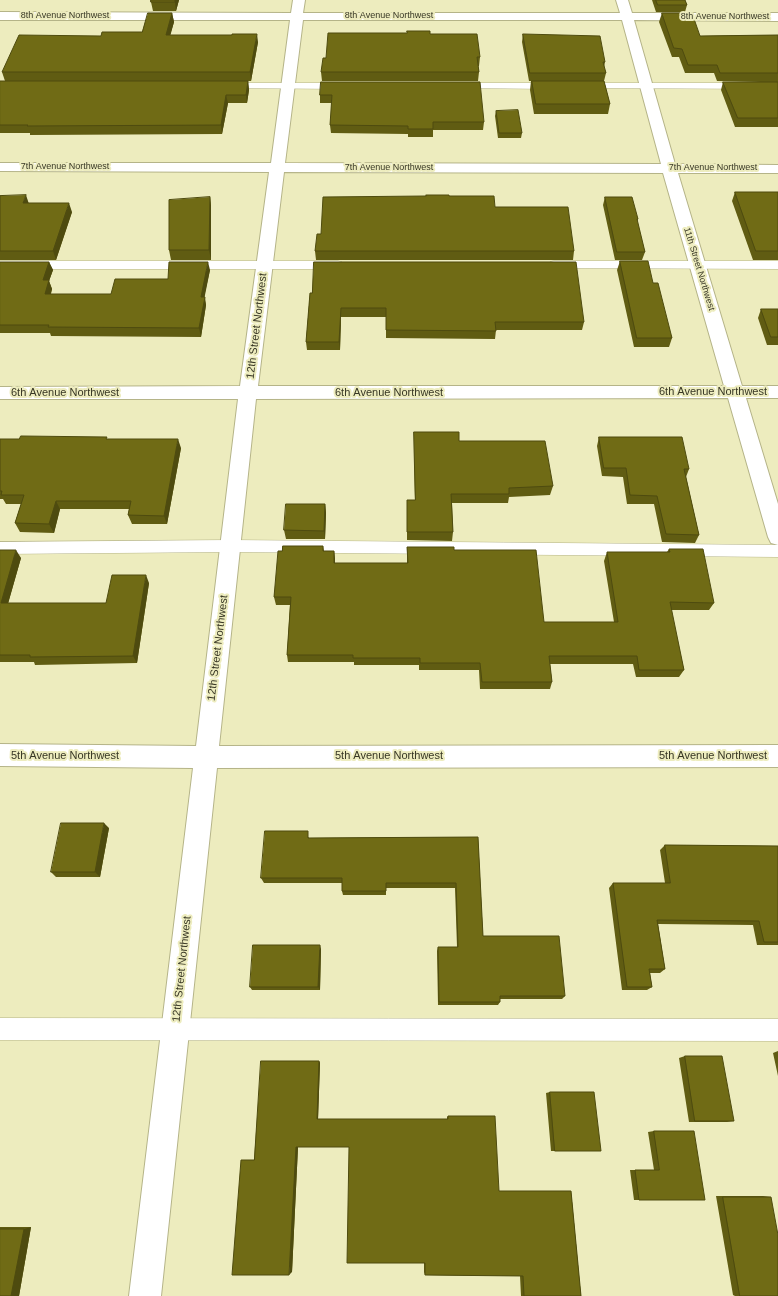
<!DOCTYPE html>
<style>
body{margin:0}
canvas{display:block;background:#edecbe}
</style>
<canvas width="778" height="1296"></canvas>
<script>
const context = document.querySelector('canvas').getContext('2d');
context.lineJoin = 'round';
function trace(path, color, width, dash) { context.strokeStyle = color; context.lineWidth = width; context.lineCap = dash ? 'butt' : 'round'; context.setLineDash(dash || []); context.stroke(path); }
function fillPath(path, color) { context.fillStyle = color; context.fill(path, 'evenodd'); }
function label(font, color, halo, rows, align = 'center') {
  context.font = font + ' Helvetica,sans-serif'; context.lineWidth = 4; context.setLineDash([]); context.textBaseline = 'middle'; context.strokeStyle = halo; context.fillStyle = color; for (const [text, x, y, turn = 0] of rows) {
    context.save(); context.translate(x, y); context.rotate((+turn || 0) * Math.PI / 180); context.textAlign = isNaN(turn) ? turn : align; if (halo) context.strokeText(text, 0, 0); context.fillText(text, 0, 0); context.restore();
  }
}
const lane = new Path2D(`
 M226,83H344L349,86L344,89L222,88L221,86Z
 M458,83H554L559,86L554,89L454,88L453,86L454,84Z
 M582,83H778V89L578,88L577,86Z
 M0,261H338L342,262L344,265L342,268L338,269H0Z
 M554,261H778V269L550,268L548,265L550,262Z
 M230,540L778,545V557L230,552L0,554V542Z
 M0,1018L778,1019V1041L0,1040Z`);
const street = new Path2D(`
 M293,0H305L303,13H620L616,0H628L632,13H778V21L634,20L675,164L778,165V173H678L742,386H778V398H746L778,504V545L771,543L768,537L728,398L256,399L219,746L778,745V767L217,768L161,1296H129L193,768L0,766V744L196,746L238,399H0V387L240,386L269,172L0,171V163H271L290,20H0V12L291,13ZM303,20H622L661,164L285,163ZM284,172L663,173L724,386H258Z`);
trace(lane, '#b5b488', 1);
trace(street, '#b5b488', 2);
fillPath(lane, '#fff');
fillPath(street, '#fff');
fillPath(new Path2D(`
 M151,0H179L176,11H153L151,2Z
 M652,0H685L687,5L685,12H656Z
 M172,13L174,22L170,35L258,42L251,81H5L2,72L101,36L142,32Z
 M662,13L700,36L778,35V127H735L721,90L723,82H761L717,81L714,73H685L679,57H672L659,22Z
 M430,34L480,57L479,66H478L479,72L478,81H322L321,72Z
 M523,34L605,62L604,67L606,73L604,81L610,104L608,114H534L530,90L531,81H529L522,42Z
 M0,81H248L249,90L247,103H228L222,134L30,135V133H0Z
 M321,82L484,122L483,130H433V137H408V134L331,133L330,125L332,103H320V95Z
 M496,111L522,133L521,138H498L495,116Z
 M735,192H778V260H753L732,201Z
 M0,196L29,203L72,212L56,260H0Z
 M449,196L495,207L574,251L573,260H316L315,251L321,234Z
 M210,197L211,206V260H171L169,250Z
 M605,197L638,219L637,222L645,252L642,260H615L603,205Z
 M620,261L653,283L672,338L669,347H634L617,270Z
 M0,262H49L53,270L49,281L52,289L51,294H111L168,279L210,270L204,297L206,305L201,337L51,336L50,333H0Z
 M310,293L584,322L582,330H496L495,339L386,338V317H341L340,350H307L306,342Z
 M761,309H778V345H767L758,318Z
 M414,432L459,441L553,486L550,495L509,497L508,503H452L453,532L452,541L407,540V500H415Z
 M599,437L689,469L686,477L699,535L695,543L662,542L654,504H627L623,477L602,476L597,446Z
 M0,439H107L181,448L167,524H132L128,515L129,509H60L54,533L20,532L15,523L21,504H6L3,499H0Z
 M325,504L326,513L325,539H286L284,530Z
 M323,546L324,551H334L335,563H407V547L454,550L544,622H614L604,561L607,552H667L669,549L714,603L709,610H671L684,670L679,677H636L633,664H550L552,682L550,689H480L479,670H419V665H354V662H288L287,655L290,605H276L274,597L282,551Z
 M0,550L21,558L8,603H106L149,583L137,663L35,665L34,662H0Z
 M109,828L100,877H56L51,872Z
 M309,837V838L478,837L483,936L565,996L562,999H500V1002L498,1005H438L437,951L438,947H457L455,888H386V895H343L342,891V883H264L261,878Z
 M665,845L778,846V945H757L753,925L658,924L665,969L660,973H650L652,987L647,990H622L609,888L613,883H665L660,850Z
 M321,949L320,990H252L250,987Z
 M778,1051V1076L773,1053Z
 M685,1056L734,1121L727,1122H689L679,1058Z
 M319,1061L320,1063L318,1119H447V1117L448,1116L499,1191H571L581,1296H521L520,1276L425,1275L424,1272V1263L349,1147H298L292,1272L254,1160Z
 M550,1092L601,1151H551L546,1093Z
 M654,1131H694L639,1200H634L630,1170H654L648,1132Z
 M716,1196H763L771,1197L778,1296H735L733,1295Z
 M0,1227H31L19,1296H0Z`), '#605c12');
fillPath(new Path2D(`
 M175,0H179L176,11L175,2Z
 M172,13L174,22L168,44L166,35Z
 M257,34L258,42L251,81L250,72Z
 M248,81L249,90L247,103L246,95Z
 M226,95L228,103L222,134L221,125Z
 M26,195L29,204L23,203Z
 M210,197L211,206V260L209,250Z
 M69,203L72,212L56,260L53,251Z
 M49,262L53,270L49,281L52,289L48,302L45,294L43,280Z
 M208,262L210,270L203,305L201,297Z
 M205,297L206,305L201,337L199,328Z
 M341,308V317L340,350L339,342Z
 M178,439L181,448L167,524L164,516Z
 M56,501L60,509L54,533L49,524Z
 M325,504L326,513L325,539L324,531Z
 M16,550L21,558L6,611L1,603Z
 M334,551L335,559L334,572Z
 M146,575L149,583L137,663L133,656Z
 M104,823L109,828L100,877L95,872Z
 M320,945L321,949L320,990L318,987Z
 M319,1061L320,1063L318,1120L317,1119Z
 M296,1147H298L292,1272L289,1275Z
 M31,1227L19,1296H11L24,1229Z`), '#4e4b0f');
const building = new Path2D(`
 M151,0H175V2H151Z
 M656,0H685L687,5H658Z
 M148,13H172L166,35H232V34H257L250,72H2L19,35L101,36L102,32H142Z
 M662,13H692L700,36L778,35V73H720L717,65H688L682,49L674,48Z
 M407,31H430V34H477L480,57H477L479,72H321L323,58H326L328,33H407Z
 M523,34L600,36L605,62H603L606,73H530Z
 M0,81H248L246,95H226L221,125L27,126L28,125H0Z
 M532,81H604L610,104H536Z
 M321,82H480L484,122H433V129H408V126L330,125L332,95H320Z
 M723,82H778V118H738Z
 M518,110L522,133H499L496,111Z
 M735,192H778V251H756Z
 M26,195L23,203H69L53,251H0V196Z
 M426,195H449V196H494L495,207H568L574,251H315L317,234H321L323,197L426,196Z
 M210,197L209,250H169V200Z
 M605,197H632L638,219H637L645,252H617Z
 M620,261H648L653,283H658L672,338H637Z
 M0,262H49L43,280H49L45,294H111L115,279H168L169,262H208L201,297H205L199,328L48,327L49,325H0Z
 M314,262H576L584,322H495L496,331L386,330V308H341L339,342H306L310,293H312Z
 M761,309H778V337H771Z
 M414,432H459V441H545L553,486L509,488V494H451L453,532H407V500H415Z
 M21,436L107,437L106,439H178L164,516L128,515L131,501H56L49,524L15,523L24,495H1L2,491H0V439H19Z
 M599,437H682L689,469H684L699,535L666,534L657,496L630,495L626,468H604Z
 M286,504H325L324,531L284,530Z
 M283,546H323V551H334V563H408L407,547H454V550H536L544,622H618L607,552H670L669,549H703L714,603L670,602L684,670H639L637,656H549L552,682H482L480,663H420V658H353V655H287L291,597H274L278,551H282Z
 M0,550H16L1,603H106L112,575H146L133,656L30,657V655H0Z
 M61,823H104L95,872H51Z
 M265,831H308V838L478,837L483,936H559L565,996H500V1002H439L438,947H458L456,883H386V891H342V878H261Z
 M665,845L778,846V942H764L759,921L657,920L665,969H649L652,987H627L613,883H670Z
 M253,945H320L318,987H250Z
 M685,1056H722L734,1121H695Z
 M261,1061H319L317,1119H448V1116H495L499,1191H571L581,1296H524L523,1276L425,1275V1263H347L349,1147H296L289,1275H232L241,1160H254Z
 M550,1092H594L601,1151H555Z
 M654,1131H694L705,1200H639L635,1170H659Z
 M723,1197H771L778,1235V1296H740Z
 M0,1229H24L11,1296H0Z`);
fillPath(building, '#706b15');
trace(building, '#4e4b0f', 1);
label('9px', '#373624', '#edecbe', [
 ["8th Avenue Northwest",65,16],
 ["8th Avenue Northwest",389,16],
 ["8th Avenue Northwest",725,17],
 ["7th Avenue Northwest",65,167],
 ["7th Avenue Northwest",389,168],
 ["7th Avenue Northwest",713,168],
 ["11th Street Northwest",699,269,73]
]);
label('11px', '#373624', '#edecbe', [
 ["12th Street Northwest",257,326,-83],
 ["6th Avenue Northwest",713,392],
 ["6th Avenue Northwest",65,393],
 ["6th Avenue Northwest",389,393],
 ["12th Street Northwest",218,648,-83],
 ["5th Avenue Northwest",65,756],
 ["5th Avenue Northwest",389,756],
 ["5th Avenue Northwest",713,756],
 ["12th Street Northwest",182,969,-84]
]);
</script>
